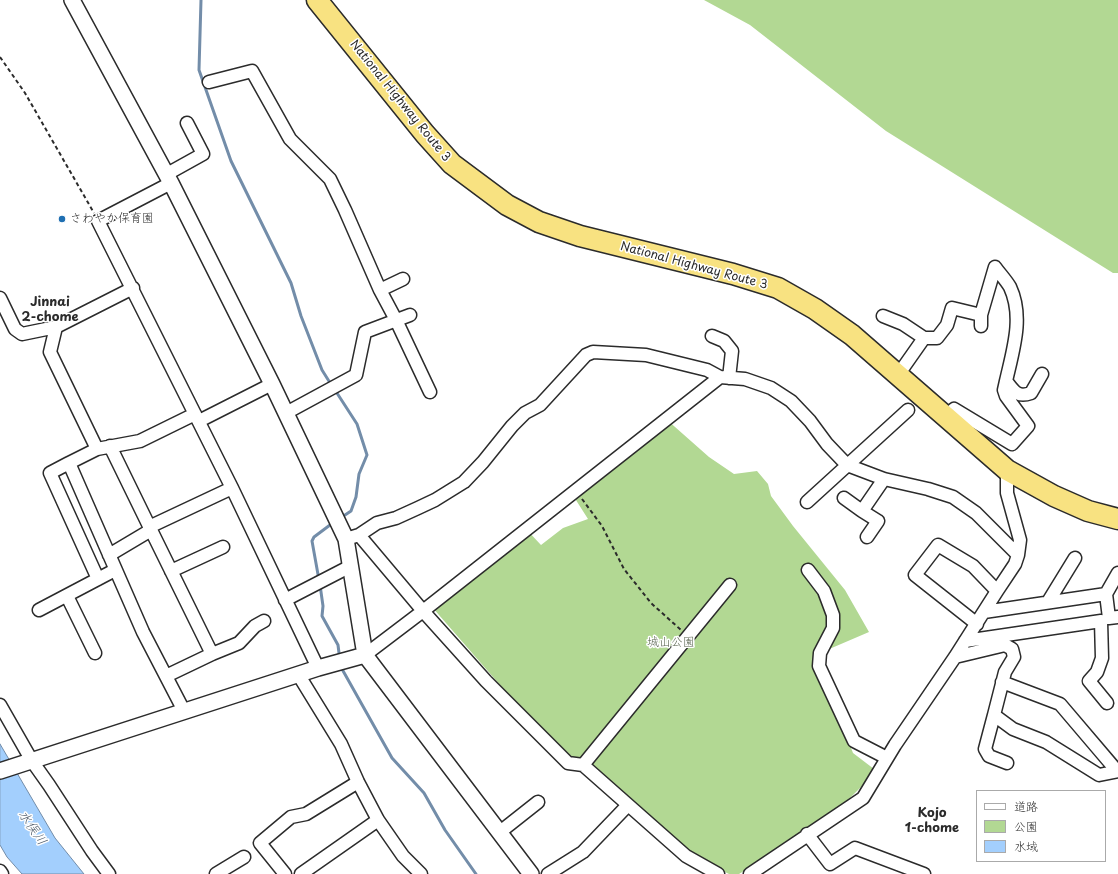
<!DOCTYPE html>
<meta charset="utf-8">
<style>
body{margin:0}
#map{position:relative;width:1118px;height:874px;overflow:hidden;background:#fff;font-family:"Playpen Sans","Klee One",sans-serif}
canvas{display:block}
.legend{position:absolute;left:976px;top:790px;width:130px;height:72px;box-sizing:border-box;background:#fff;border:1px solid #aaa;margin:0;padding:5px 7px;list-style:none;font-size:12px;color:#2b2b2b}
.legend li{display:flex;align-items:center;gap:8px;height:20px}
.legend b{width:20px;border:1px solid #aaa}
</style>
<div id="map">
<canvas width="1118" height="874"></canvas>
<ul class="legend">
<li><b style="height:5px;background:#fff"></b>道路</li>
<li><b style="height:11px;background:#b2d893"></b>公園</li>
<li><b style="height:11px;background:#a3cffd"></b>水域</li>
</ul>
</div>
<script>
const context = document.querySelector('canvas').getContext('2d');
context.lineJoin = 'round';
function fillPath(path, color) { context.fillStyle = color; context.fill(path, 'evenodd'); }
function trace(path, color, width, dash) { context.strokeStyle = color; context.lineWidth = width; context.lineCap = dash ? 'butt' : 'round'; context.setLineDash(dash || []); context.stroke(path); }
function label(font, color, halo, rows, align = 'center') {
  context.font = font + ' "Playpen Sans","Klee One",sans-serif'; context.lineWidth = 3; context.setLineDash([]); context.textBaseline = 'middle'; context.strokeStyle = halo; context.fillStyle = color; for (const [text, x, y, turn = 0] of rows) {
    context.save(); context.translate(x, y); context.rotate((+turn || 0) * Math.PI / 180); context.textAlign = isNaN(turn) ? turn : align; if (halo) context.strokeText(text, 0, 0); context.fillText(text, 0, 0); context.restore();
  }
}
fillPath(new Path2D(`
 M704,0H1118V273H1113L886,131L750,25Z
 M666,419L709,457L734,474L757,471L768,484L771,496L793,526L845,590L869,632L820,653L819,666L853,753L874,769L867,781L828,820L739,874H729L715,867L683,846L583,765L568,763L432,607L526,529L541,545L563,528L588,519L574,497Z`), '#b2d893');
const water = new Path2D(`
 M0,744L55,838L84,874H22L7,857L0,845Z`);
fillPath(water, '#a3cffd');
trace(water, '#738da9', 1);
trace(new Path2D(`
 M201,0L199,70L231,161L291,283L301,316L322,370L332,386
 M335,390L357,424L367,455L359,474L356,497L351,511L345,515
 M319,580L312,541L314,537L330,525
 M320,585L323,606L322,616L338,645L339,653
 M342,669L392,758L424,793L445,830L476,874`), '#738da9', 3);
const minor = new Path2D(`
 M209,82L252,71L290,139L330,179L345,210L380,290
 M167,174L203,154L187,123
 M171,183L98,221L232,488L318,668
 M403,279L380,290L396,320L430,392
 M0,298L15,329L22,334L56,327
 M981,315L995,267C1000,274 1006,280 1010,287C1024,317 1013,350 1006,381C1014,391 1017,398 1031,393L1042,374
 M883,316L903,324L924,338
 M712,336L724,341L732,351L729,378
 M898,375L924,338H937L947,325L952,308L981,315V326
 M286,413L356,375L365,332L410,315
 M946,416L954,409L1012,444L1028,426L1006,396L1004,390L1006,381
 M199,421L272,384
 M110,446L151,530
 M97,449L50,352L56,327L133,288
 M69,463L50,473L98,579
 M844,498L862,511
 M807,502L908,410
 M149,527L232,488
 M359,535L423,611L486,681L568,763L583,765L686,856L718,874
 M867,537L878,521L862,511L884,479
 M346,539L359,535L377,523L396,518L418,508L435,500L464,482L483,462L512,426L525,413L540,405L586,355L593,352L646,355L707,370L720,377L745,379L771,388L791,401L810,421L827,444L847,465L884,479L928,489L953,497L976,513L1018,555
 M109,555L151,530L212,654L166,676
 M808,570L824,591L833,615V628L820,653L819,666L854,741L887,758
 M171,571L223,547
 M1106,594L1109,618L1118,617
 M67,596L95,653
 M285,600L345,569L351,567
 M1048,602L1075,558
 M39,610L115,570
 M984,612L1106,594L1118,573
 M977,624L915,575L938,545L973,566L997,591
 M965,641L1101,621L1102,658L1097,672L1089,681L1107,703
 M212,654L239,643L255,626L264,621
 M365,655L423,611L720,377
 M955,657L1005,645L1012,649L1014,657L1005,672L994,715L1013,729L1046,742L1099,775L1118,771
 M298,674L341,744L358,782L378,820L403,856L421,874
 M1002,682L1060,704L1117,771
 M0,705L32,761L49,785L92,851L109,874
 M184,711L143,632L69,463L97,449L140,441L195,414
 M994,715L985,749L989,756L1007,763
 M583,765L730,585
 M500,832L538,802
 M807,834L830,864L855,848L924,874
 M0,871L2,874
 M216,874L244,857
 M285,874L260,843L291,817L306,814L358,782
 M301,874L378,820
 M548,874L583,852L628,805
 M750,874L863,798L895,745L955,657L997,591L1015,564L1018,555L1020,540L1007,493V470`);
const tertiary = new Path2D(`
 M72,0L171,183L272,384L346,539L365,655L531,874
 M0,771L318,668L365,655`);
const trunk = new Path2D(`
 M317,0L425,134L452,164L507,205L539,222L580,236L733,274L778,288L815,309L852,335L1007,470L1054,496L1088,511L1118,519`);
trace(minor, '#2b2b2b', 15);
trace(tertiary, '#2b2b2b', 18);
trace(trunk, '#2b2b2b', 23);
trace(new Path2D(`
 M0,57L25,93L94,213
 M582,499L602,526L624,569L651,603L681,630`), '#2b2b2b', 2, [4, 3]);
trace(minor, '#fff', 12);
trace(tertiary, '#fff', 15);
trace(trunk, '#f8e281', 20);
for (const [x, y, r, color] of [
 [62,219,4,"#1f6fb2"]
]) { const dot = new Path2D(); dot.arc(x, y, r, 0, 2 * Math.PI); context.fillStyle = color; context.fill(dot); trace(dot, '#fff', 1.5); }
label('12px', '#2b2b2b', '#fff', [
 ["National Highway Route 3",400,101,51],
 ["National Highway Route 3",694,266,15]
]);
label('12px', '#2b2b2b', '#fff', [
 ["さわやか保育園",70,219]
], 'left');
label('12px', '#545f4a', '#fff', [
 ["城山公園",671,643]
]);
label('bold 13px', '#2b2b2b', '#fff', [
 ["Jinnai",50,302],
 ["2-chome",50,317],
 ["Kojo",932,813],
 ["1-chome",932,828]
]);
label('italic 13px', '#4f5c6a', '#fff', [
 ["水俣川",32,828,55]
]);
</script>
